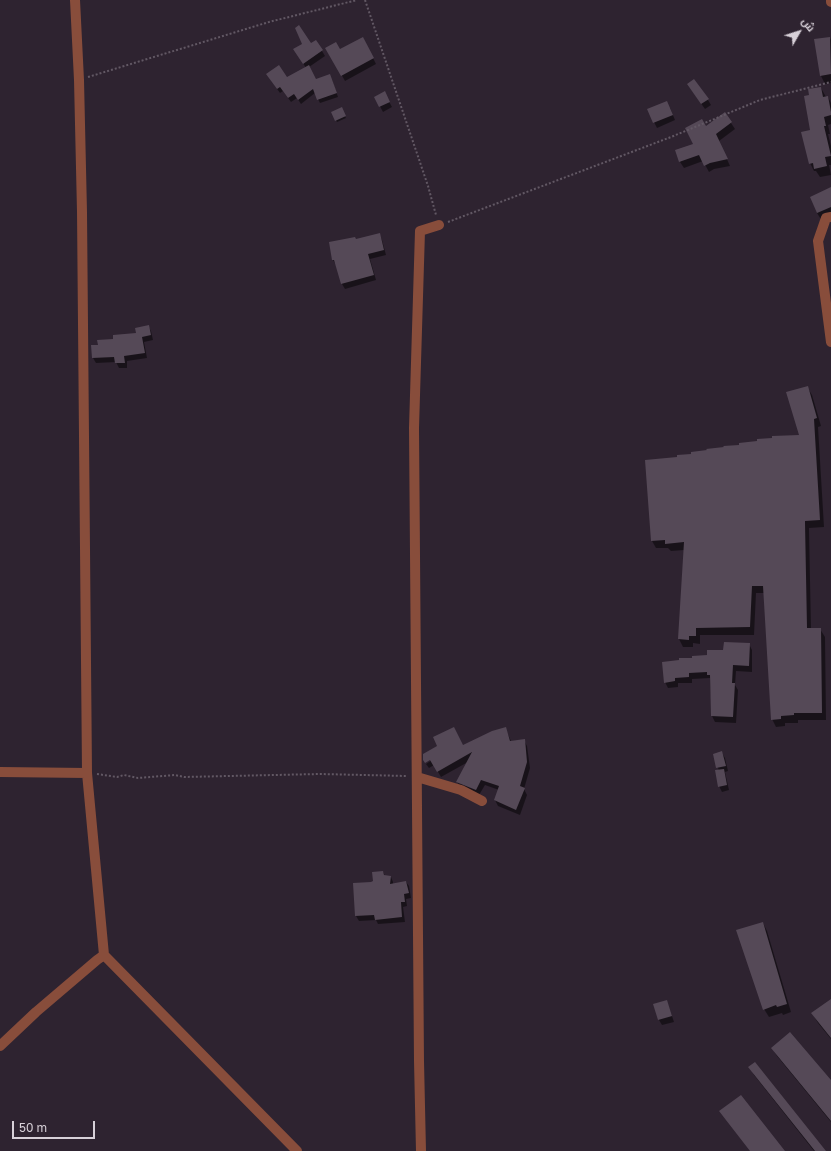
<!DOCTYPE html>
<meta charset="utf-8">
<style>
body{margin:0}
#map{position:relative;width:831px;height:1151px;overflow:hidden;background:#2e2330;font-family:"Golos Text",Cairo,sans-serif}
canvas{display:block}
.north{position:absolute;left:779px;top:12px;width:40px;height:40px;-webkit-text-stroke:3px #2e2330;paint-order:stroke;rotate:51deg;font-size:11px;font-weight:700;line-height:16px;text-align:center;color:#d7d0d8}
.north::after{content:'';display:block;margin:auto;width:14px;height:18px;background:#d7d0d8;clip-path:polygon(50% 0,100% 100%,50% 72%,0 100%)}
.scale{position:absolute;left:12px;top:1121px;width:83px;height:18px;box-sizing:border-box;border:2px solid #d7d0d8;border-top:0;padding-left:5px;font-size:12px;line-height:14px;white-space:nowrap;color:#d7d0d8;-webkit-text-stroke:3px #2e2330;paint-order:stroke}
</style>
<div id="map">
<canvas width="831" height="1151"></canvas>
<div class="north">ش</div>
<div class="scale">50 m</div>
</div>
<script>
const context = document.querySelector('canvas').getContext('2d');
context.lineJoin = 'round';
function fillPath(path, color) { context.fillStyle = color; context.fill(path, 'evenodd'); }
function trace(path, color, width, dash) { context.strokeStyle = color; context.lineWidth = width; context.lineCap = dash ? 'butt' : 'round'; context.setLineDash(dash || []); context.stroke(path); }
fillPath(new Path2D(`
 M363,38L376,64L345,81L327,49L340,51Z
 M830,38L831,40V83L825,84L821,76Z
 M316,41L325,56L309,67L316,80H332L338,97L320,103L315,93L301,104L297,98L291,102L283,91L280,93L270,79L287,78L306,68L298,55Z
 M688,85L708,100L711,105L705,109Z
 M821,88L826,97H828L831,103V124L828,125L830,134H828L831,146V165H829L831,175L820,177L816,171H814L810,163L811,130V96Z
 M384,92L392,107L383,112L375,97Z
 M341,108L346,118L337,122L332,112Z
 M670,108L675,120L657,128L654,122Z
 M725,114L735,129L719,141L730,166L714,169L709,172L703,161L684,168L680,162L706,128Z
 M831,188V217L822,221L817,213Z
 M380,235L382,240L386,255L370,259L376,280L345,289L342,284L336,265L333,260L356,240Z
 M148,326L151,331L153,340L144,342L147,358L127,361V368H119L116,362L96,363L93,358L92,346H99L114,340L137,334Z
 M807,387L812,395L821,426L818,427L824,527L809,528V531L811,629H820L825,637L826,720H798V723H785V726L776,727L772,719L764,593H756L754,635H700V644L693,643V647H683L679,639L684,550L671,551L668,548H656L652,541L678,458L800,436Z
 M749,644L752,650V672L736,671L735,685L738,690L736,723L715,722L712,716L710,678L692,679V683H678V687L668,688L665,682L693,659Z
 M505,728L511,741L524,740L527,746L530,768L524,789L527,795L520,815L498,806L495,800L499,790L485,785L479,795L461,787L457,782L468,762L441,777L434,765L429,768L426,764L435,758L424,760L463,746Z
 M722,753L725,758L728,771L725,772L729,790L722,792L719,786V771L714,754Z
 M383,872L385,876L391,877L393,882V884L406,882L409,886L411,898L406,899L407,906L403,907L405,922L378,924L376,920L359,921L356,916L355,884L372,883Z
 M763,923L767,931L791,1012L783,1015L782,1013L769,1017L764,1009Z
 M831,1000V1039L818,1023L812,1013Z
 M667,1002L669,1007L674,1022L662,1025L659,1020L654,1005Z
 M772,1048L831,1081V1122L777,1056Z
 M750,1067L824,1151H814L754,1075Z`), '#0007');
fillPath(new Path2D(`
 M299,25L311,43L316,40L323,50L303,64L293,49L302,44L295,28Z
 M363,37L374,58L341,76L325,48L336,42L340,49Z
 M830,37L831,74L820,76L814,39Z
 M279,65L287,77L309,65L316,79L330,74L337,93L317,100L313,89L298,100L294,94L288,98L280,87L277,89L266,74Z
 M694,79L709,99L701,104L687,84Z
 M821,87L823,97L828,96L831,112V115L824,117L826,126H824L831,156L825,157L827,166L814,169L813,163L809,164L801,132L810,130L804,96L809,95L808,89Z
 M385,91L390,102L379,107L374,97Z
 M667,101L673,115L653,123L647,109Z
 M342,107L346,116L335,121L331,112Z
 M725,112L732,122L716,134L728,159L710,163L704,166L699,155L679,162L675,150L693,144L685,128L702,119L706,126Z
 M831,187V207L817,213L810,197Z
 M380,233L384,250L368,254L374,275L341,284L334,260H332L329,242L355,237L356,239Z
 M149,325L151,335L142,337L145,353L124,356L125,363H115L114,357L92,358L91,345H98L97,340L113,339V335L136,333L135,328Z
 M808,386L817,418L814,419L820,520L805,521V523L807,628H821L822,713H794V715L781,716V719L771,720L763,586H752L750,627L696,628V636H689V640L678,639L684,542L665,544V540L651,541L645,460L677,457V455L691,454V452L707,450L706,449L724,447L723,446L739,445V443L757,441V439L772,438V436L799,435L786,392Z
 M724,642L750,643L749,666L733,665L732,683H735L733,717L711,716L710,675H707V672L689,673V677L675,678V681L664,683L662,662L679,660V658H692V656L707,655V650H723Z
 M454,727L463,745L492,731L506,727L510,741L525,739L527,762L520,786L525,788L516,810L494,800L499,786L481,780L476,790L456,782L472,752L437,772L430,760L425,763L423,760V754L437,746L433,737Z
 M722,751L726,766L716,768L713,754Z
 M724,769L727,785L718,787L715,770Z
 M383,871L384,875L391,876L390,884L406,881L409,893L404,894L405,902H401L402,917L375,920L374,915L355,916L353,883L371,882L373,881L372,872Z
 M763,922L787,1004L777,1007L776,1005L763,1010L736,930Z
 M831,999V1038L811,1013Z
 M667,1000L672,1016L658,1020L653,1004Z
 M790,1032L831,1080V1121L771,1048Z
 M755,1062L826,1151H815L748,1067Z
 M741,1095L785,1151H750L719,1111Z`), '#554957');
trace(new Path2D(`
 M365,0L428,186L436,215
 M88,77L269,22L357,0
 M448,222L671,137L760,100L831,82
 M97,774L117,777L124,775L138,778L175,775L184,777L320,774L407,776`), '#625864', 2, [2, 2]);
trace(new Path2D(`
 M75,0L79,80L82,212L87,773L104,955L297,1151
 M831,0V2
 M831,217L826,218L818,241L831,342
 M0,772L87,773
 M417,777L461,790L482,801
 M0,1046L36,1012L97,960L104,955
 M421,1151L419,1061L414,428L420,231L439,225`), '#884d3b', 10);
</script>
